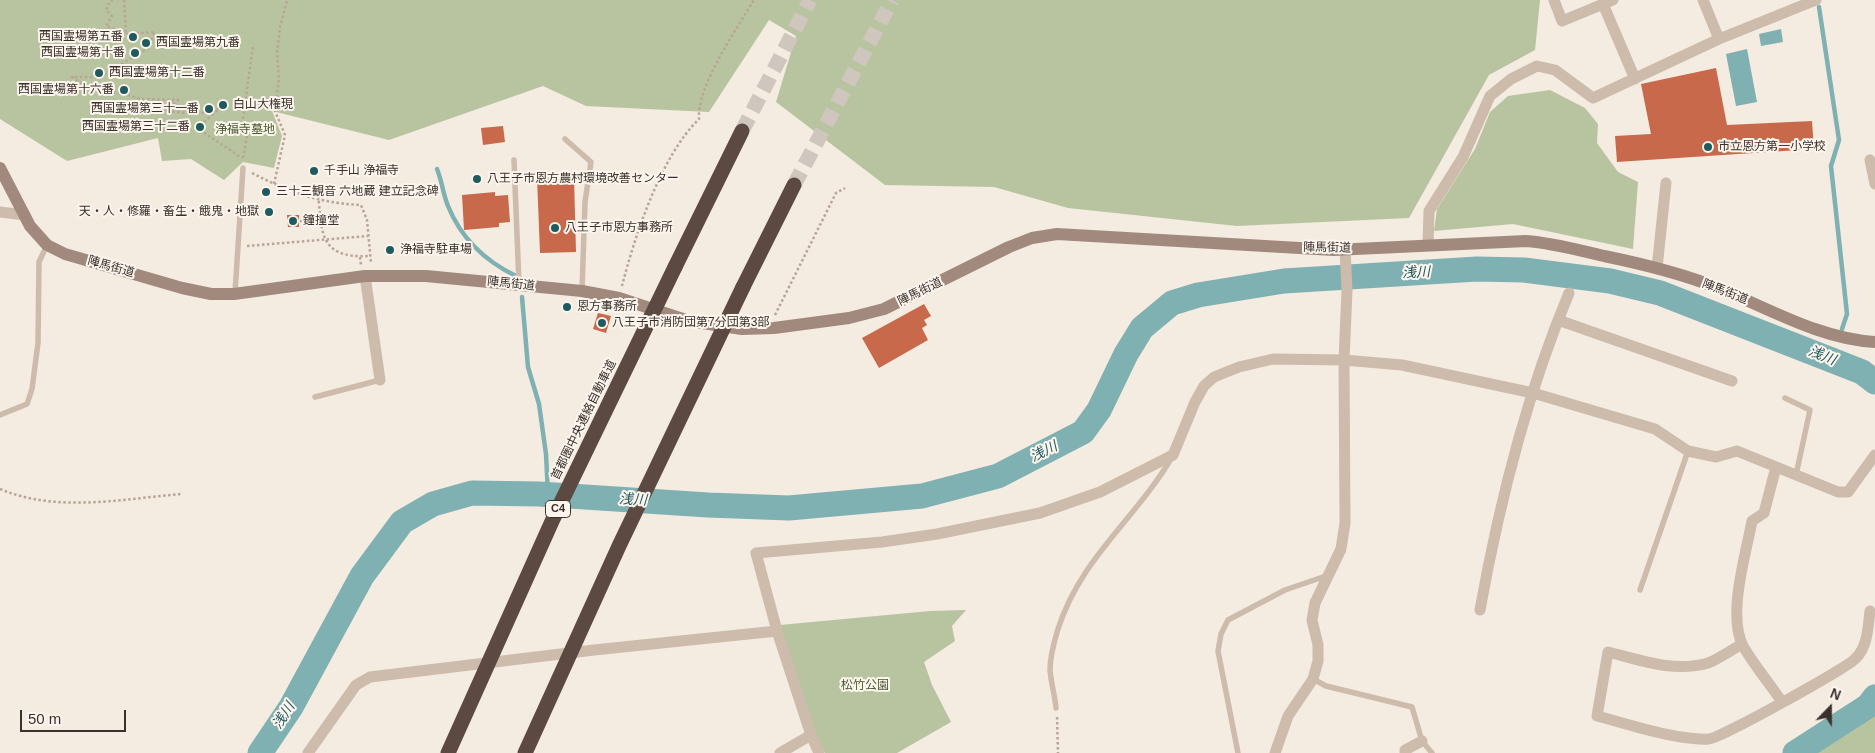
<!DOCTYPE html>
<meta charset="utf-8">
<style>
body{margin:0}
#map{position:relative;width:1875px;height:753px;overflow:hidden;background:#f4ebe1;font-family:Arial,sans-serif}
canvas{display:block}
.north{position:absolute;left:1805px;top:683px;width:50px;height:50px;-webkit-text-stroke:4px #fbf5ee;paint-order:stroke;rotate:22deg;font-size:14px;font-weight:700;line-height:20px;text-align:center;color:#3b302b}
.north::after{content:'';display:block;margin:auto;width:18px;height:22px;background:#3b302b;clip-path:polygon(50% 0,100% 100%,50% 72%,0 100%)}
.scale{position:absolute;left:20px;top:710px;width:106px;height:22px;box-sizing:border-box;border:2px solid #3b302b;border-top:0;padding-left:6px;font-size:15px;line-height:18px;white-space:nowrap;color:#3b302b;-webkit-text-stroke:4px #fbf5ee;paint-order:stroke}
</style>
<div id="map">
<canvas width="1875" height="753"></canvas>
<div class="north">N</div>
<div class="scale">50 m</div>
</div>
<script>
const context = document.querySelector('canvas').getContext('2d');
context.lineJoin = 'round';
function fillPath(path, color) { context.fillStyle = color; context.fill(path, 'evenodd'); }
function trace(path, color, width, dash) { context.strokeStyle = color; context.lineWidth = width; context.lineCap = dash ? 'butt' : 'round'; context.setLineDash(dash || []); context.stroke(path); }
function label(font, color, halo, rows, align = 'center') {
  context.font = font + ' Arial,"Noto Sans JP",sans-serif'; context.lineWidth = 4; context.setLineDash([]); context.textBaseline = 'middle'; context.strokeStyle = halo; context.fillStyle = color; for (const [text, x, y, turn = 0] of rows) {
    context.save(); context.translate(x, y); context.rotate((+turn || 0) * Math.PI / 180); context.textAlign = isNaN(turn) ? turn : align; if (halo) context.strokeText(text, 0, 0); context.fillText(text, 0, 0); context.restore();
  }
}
fillPath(new Path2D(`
 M0,0H1540L1535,50L1489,75L1409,218L1237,226L1068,208L994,187L885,185L776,102L796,36L769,20L709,112L586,106L543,86L389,140L272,111L282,136L274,168L243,162L224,180L191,159L162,161L158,138L67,161L0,119Z
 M1550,90L1585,108L1598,124L1597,143L1618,172L1638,182L1633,249L1513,224L1434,231L1437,209L1475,149L1490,112L1508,96Z
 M966,610L952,626L955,641L924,662L932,685L951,722L897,753H825L815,734L780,625L930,611Z
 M1875,684V753H1800Z`), '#b8c4a0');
fillPath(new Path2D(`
 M1781,29L1783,42L1761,46L1759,34Z
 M1747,49L1757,102L1736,106L1726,54Z`), '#7fb0b2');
trace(new Path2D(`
 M1819,7L1839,140L1831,166L1847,314L1842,329
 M437,169C442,181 443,194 448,206C461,238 485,261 516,276
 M522,297L528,367L539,404L546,454L548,494
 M1831,361L1835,350`), '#7fb0b2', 4.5);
trace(new Path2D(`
 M260,753L291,707L362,576L402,522L433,504L472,493L539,494L708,505L789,508L922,496L998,476L1083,432L1099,410L1126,354L1142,328L1172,303L1198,295L1284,281L1477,269L1524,270L1610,281L1660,293L1862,372L1875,382
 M1795,753L1868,706L1875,697`), '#7fb0b2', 25);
fillPath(new Path2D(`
 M1716,68L1727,125L1812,121L1814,149L1617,162L1615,136L1651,134L1641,84Z
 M503,126L505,142L483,145L481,128Z
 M574,177L576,252L540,253L537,178Z
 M495,192V196L508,195L510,222L499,223V227L464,230L462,195Z
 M287,215H299V227H288Z
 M924,304L931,316L924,320L927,325L922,328L928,340L879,368L862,338Z
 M598,313L611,316L606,333L593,329Z`), '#c8694b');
trace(new Path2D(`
 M742,131L810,0
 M794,185L892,0`), '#cfc6bd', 15, [15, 8]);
trace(new Path2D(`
 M113,0L110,1L106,10L112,16L106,26L126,34L155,32L148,48L100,77H72L91,89L121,93L141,99L178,100L165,111L196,114L219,109L197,128L242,158
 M124,0L126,33
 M243,158L247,136L243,119L253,46
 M252,173C289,192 318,203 361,205L367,220L371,263
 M274,184L285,135L275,111L279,79L277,53L280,27L287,1
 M317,186C323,229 315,259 370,256
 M300,221L322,220
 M247,246L368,236
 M360,257L361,265
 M622,286C635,235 661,156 699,119C696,88 737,28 754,0
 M775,315L836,193L845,188
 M0,489C57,513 121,499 181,494
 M1057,717L1058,753`), '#b9a596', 2.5, [2.5, 2.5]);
trace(new Path2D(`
 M565,139L591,162L585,202L582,291
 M514,160L519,284
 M235,293L243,168
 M315,397L380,380
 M1785,398L1810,410L1796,475
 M0,415L27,404L32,389L38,343L39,262L47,245
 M1640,590L1688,451
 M1313,679L1326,686L1412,707L1422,741L1432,753
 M1056,708C1055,696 1051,683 1050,670C1050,656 1054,642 1058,629C1081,557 1136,519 1172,457
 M1238,753L1218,651L1221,634L1228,620L1285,590L1326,576`), '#cdbbac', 5.5);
trace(new Path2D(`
 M1554,0L1562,21L1613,0
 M1703,0L1719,39
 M1603,4L1635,79
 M1870,160L1875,184
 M0,212L25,215
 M1428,245L1429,211L1463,157L1490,96L1511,79L1537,66L1555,70L1593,98L1719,39L1816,0
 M1657,268L1666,183
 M365,276L380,380
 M1558,320L1732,381
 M1776,467L1764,513L1752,521C1746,554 1727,615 1743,646C1754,665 1770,684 1782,702
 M1480,610C1499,504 1527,393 1569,293
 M1742,644C1731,650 1719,659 1708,663C1674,673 1640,660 1608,652L1597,716C1628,724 1678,741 1709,739C1719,739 1847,668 1856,658C1868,646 1868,626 1870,611
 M308,753L356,685L370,677L594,650L777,631
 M780,753L811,735
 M819,753L811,735L777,631L756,553L882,542L937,534L1040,513L1100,492L1173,455L1195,402L1204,386L1214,377L1239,367L1273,359L1344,360L1402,365L1533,393L1655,429L1688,451L1716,457L1737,451L1838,492H1848L1875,455
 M1275,753L1288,716L1313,679L1318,661V645L1312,620L1315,603L1341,549L1345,523L1344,360L1347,290L1345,249
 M1405,753V750L1422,741`), '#cdbbac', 11);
trace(new Path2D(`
 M0,168L30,226L47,245L65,254L182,288L211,294H234L365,276H426L582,291L619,298L689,321L742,329L774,328L849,318L884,309L1009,247L1032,238L1057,234L1334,250L1526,241C1553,243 1578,250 1604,256C1643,264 1681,273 1718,288C1768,308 1820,339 1875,342`), '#a18a7d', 12);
trace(new Path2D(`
 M675,267L742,131
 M743,287L794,185`), '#5c4a42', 15);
trace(new Path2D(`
 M448,753L553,519L675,267
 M525,753L619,546L743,287`), '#5c4a42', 15);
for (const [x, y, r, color] of [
 [133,37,5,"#1f5a5e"],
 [146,43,5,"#1f5a5e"],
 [135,53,5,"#1f5a5e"],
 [99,73,5,"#1f5a5e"],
 [124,90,5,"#1f5a5e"],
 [223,105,5,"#1f5a5e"],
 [209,109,5,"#1f5a5e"],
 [200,127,5,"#1f5a5e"],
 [1708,147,5,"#1f5a5e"],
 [314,171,5,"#1f5a5e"],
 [477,179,5,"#1f5a5e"],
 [266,192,5,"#1f5a5e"],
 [269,212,5,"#1f5a5e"],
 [293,221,5,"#1f5a5e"],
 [555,228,5,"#1f5a5e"],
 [390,250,5,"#1f5a5e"],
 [567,307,5,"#1f5a5e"],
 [602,323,5,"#1f5a5e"]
]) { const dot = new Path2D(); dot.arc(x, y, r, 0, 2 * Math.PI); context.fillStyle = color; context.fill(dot); trace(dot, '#fbf5ee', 2); }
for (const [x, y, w] of [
 [558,509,25]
]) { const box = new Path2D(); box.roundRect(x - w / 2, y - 8.5, w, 17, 4); context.fillStyle = '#fbf5ee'; context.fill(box); trace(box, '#3b302b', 1); }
label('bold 11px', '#3b302b', null, [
 ["C4",558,509]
]);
label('12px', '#3b302b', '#fbf5ee', [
 ["西国霊場第五番",123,37,"right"],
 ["西国霊場第九番",156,43],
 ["西国霊場第十番",125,53,"right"],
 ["西国霊場第十二番",109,73],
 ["西国霊場第十六番",114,90,"right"],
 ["白山大権現",233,105],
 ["西国霊場第三十一番",199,109,"right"],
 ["西国霊場第三十二番",190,127,"right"],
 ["市立恩方第一小学校",1718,147],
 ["千手山 浄福寺",324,171],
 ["八王子市恩方農村環境改善センター",487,179],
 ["三十三観音 六地蔵 建立記念碑",276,192],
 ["天・人・修羅・畜生・餓鬼・地獄",259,212,"right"],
 ["鐘撞堂",303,221],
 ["八王子市恩方事務所",565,228],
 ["浄福寺駐車場",400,250],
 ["恩方事務所",577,307],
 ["八王子市消防団第7分団第3部",612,323]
], 'left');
label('12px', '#4a5a2e', '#fbf5ee', [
 ["浄福寺墓地",245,130],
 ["松竹公園",865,686]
]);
label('12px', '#3b302b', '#fbf5ee', [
 ["陣馬街道",1327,248,1],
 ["陣馬街道",111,267,16],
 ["陣馬街道",511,284,6],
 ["陣馬街道",920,292,-26],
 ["陣馬街道",1725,292,21],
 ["首都圏中央連絡自動車道",584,420,-64]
]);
label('italic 14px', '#1f5a5e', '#fbf5ee', [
 ["浅川",1416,273,-3],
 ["浅川",1822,356,21],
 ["浅川",1044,452,-27],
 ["浅川",633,500,3],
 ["浅川",284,716,-57]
]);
</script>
